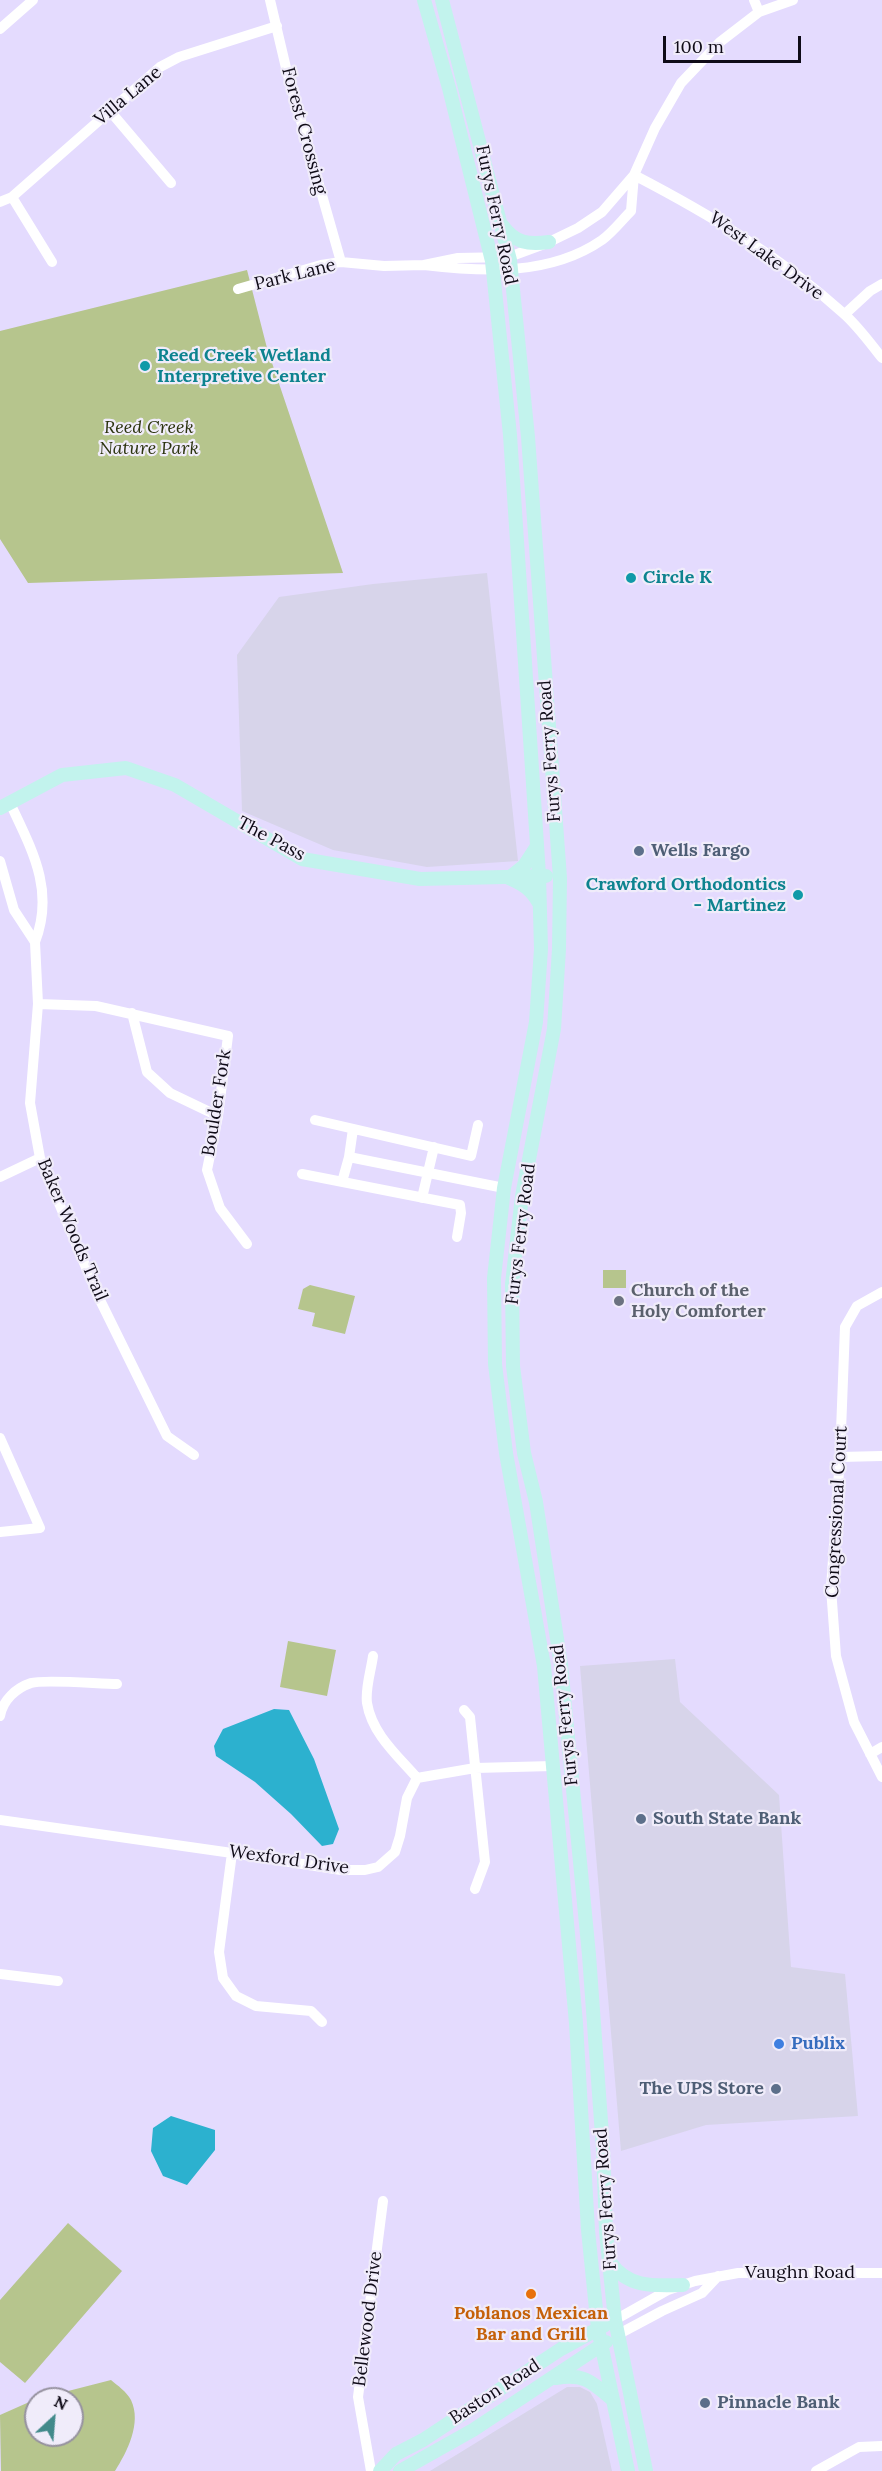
<!DOCTYPE html>
<style>
body{margin:0}
#map{position:relative;width:882px;height:2471px;overflow:hidden;background:#e4dbfe;font-family:Lora,serif}
canvas{display:block}
.north{position:absolute;left:24px;top:2387px;width:60px;height:60px;box-sizing:border-box;background:#f0ecfa;border:2px solid #96929f;border-radius:50%;rotate:26deg;font-size:16px;font-weight:700;line-height:24px;text-align:center;color:#0f0b17}
.north::after{content:'';display:block;margin:auto;width:21px;height:27px;background:#428a8b;clip-path:polygon(50% 0,100% 100%,50% 72%,0 100%)}
.scale{position:absolute;left:663px;top:36px;width:138px;height:27px;box-sizing:border-box;border:3px solid #0f0b17;border-top:0;padding-left:8px;font-size:18px;line-height:21px;white-space:nowrap;color:#0f0b17;-webkit-text-stroke:4px #f0ecfa;paint-order:stroke}
</style>
<div id="map">
<canvas width="882" height="2471"></canvas>
<div class="north">N</div>
<div class="scale">100 m</div>
</div>
<script>
const context = document.querySelector('canvas').getContext('2d');
context.lineJoin = 'round';
function fillPath(path, color) { context.fillStyle = color; context.fill(path, 'evenodd'); }
function trace(path, color, width, dash) { context.strokeStyle = color; context.lineWidth = width; context.lineCap = dash ? 'butt' : 'round'; context.setLineDash(dash || []); context.stroke(path); }
function label(font, color, halo, rows, align = 'center') {
  context.font = font + ' Lora,serif'; context.lineWidth = 4.5; context.setLineDash([]); context.textBaseline = 'middle'; context.strokeStyle = halo; context.fillStyle = color; for (const [text, x, y, turn = 0] of rows) {
    context.save(); context.translate(x, y); context.rotate((+turn || 0) * Math.PI / 180); context.textAlign = isNaN(turn) ? turn : align; if (halo) context.strokeText(text, 0, 0); context.fillText(text, 0, 0); context.restore();
  }
}
fillPath(new Path2D(`
 M487,573L518,861L427,867L333,850L242,811L237,655L279,597L373,584Z
 M675,1659L680,1702L779,1795L791,1967L845,1974L858,2116L706,2125L621,2151L580,1666Z
 M567,2387H580L590,2392L597,2404L612,2471H430Z`), '#d7d4ea');
fillPath(new Path2D(`
 M247,270L267,348L343,573L28,583L0,539V331Z
 M603,1270H626V1288H603Z
 M310,1285L355,1296L345,1334L312,1326L315,1313L298,1309L303,1289Z
 M288,1641L336,1650L327,1696L280,1687Z
 M68,2223L122,2271L25,2383L0,2362V2300Z
 M111,2380C118,2386 126,2391 131,2400C142,2423 127,2452 115,2471H1L0,2415L36,2399V2435H72V2399H37Z`), '#b6c58d');
fillPath(new Path2D(`
 M274,1709L289,1710L314,1759L339,1829L333,1844L322,1846L291,1814L255,1782L216,1756L214,1746L223,1729Z
 M171,2116L215,2130V2150L187,2185L163,2176L151,2151L153,2128Z`), '#2cb1cf');
trace(new Path2D(`
 M270,0L287,72L341,262
 M754,0L759,12
 M793,0L759,12L720,42L681,83L655,128L634,175C709,214 781,257 843,313C858,326 870,343 882,358
 M0,29L33,0
 M110,111L171,183
 M634,175L631,211C622,220 613,232 602,240C550,276 483,272 424,265L458,258L509,257L547,243L578,228L602,212Z
 M12,197L52,262
 M0,202L12,197L160,67L179,57L277,26
 M238,289L321,265L341,262L384,266L424,265
 M845,314L870,291L882,284
 M10,803C32,850 55,890 35,942
 M0,861L14,910L35,942L38,1004L30,1103L40,1158L98,1296L167,1436L194,1455
 M38,1004L96,1006L228,1036L218,1116L207,1170L220,1208L247,1244
 M132,1013L147,1072L170,1093L218,1116
 M315,1120L471,1156L478,1125
 M349,1157L504,1188
 M302,1174L460,1205L461,1213L457,1237
 M0,1177L40,1158
 M342,1182L349,1157L353,1129
 M422,1198L434,1147
 M882,1292L857,1306L845,1327L840,1457L831,1588L836,1656L854,1722L882,1777
 M0,1438L40,1528L0,1532
 M840,1457L882,1456
 M373,1656C371,1671 365,1689 367,1703C372,1734 398,1756 417,1778
 M464,1710L470,1717L485,1862L475,1889
 M0,1716C3,1700 16,1688 31,1683C44,1679 100,1684 117,1684
 M870,1754L882,1747
 M0,1820L232,1853L341,1870H365L378,1867L395,1852L400,1836L407,1798L417,1778L475,1768L553,1766
 M232,1853L219,1952L223,1978L236,1996L256,2006L311,2011L322,2022
 M0,1974L58,1981
 M615,2320L668,2290L695,2281L738,2273H882
 M617,2335L662,2311L702,2293L718,2276
 M371,2471L358,2397L383,2201
 M816,2471L859,2447L882,2446`), '#fff', 10);
trace(new Path2D(`
 M424,0L449,88L492,261L510,435L539,875L541,949L536,1022L504,1188L494,1278L495,1364L506,1453L544,1666L576,2023L588,2230L598,2329L628,2471
 M442,0L510,260L528,437L560,878L559,949L554,1029L522,1196L512,1284L513,1366L524,1453L536,1502L561,1665L589,1955L603,2149L606,2232L615,2320L646,2471
 M502,225C515,243 528,245 549,242
 M0,808L62,775L126,768L175,785L302,859L420,879L546,876
 M537,846L524,866L509,878C523,884 531,889 539,903
 M610,2262C628,2288 653,2286 683,2285
 M556,2378C584,2373 592,2382 613,2400
 M380,2471L396,2454L423,2440L561,2349L605,2325
 M400,2471L473,2430L606,2342`), '#c2f3ed', 14);
for (const [x, y, r, color] of [
 [145,366,6,"#0f9aa8"],
 [631,578,6,"#0f9aa8"],
 [639,851,6,"#5c6f8a"],
 [798,895,6,"#0f9aa8"],
 [619,1301,6,"#6b7280"],
 [641,1819,6,"#5c6f8a"],
 [779,2044,6,"#3f7fe0"],
 [776,2089,6,"#5c6f8a"],
 [531,2294,6,"#e8710a"],
 [705,2403,6,"#5c6f8a"]
]) { const dot = new Path2D(); dot.arc(x, y, r, 0, 2 * Math.PI); context.fillStyle = color; context.fill(dot); trace(dot, '#f0ecfa', 2); }
label('18px', '#0f0b17', '#f0ecfa', [
 ["Villa Lane",128,96,-40],
 ["Forest Crossing",304,131,75],
 ["Furys Ferry Road",496,215,78],
 ["West Lake Drive",766,256,36],
 ["Park Lane",295,275,-14],
 ["Furys Ferry Road",550,751,-94],
 ["The Pass",271,839,28],
 ["Boulder Fork",217,1103,-81],
 ["Baker Woods Trail",72,1230,67],
 ["Furys Ferry Road",521,1234,-83],
 ["Congressional Court",837,1512,-87],
 ["Furys Ferry Road",565,1715,-96],
 ["Wexford Drive",289,1860,8],
 ["Furys Ferry Road",606,2199,-94],
 ["Vaughn Road",800,2273],
 ["Bellewood Drive",368,2319,-83],
 ["Baston Road",495,2392,-33]
]);
label('bold 18px', '#0d838f', '#f0ecfa', [
 ["Reed Creek Wetland",157,356],
 ["Interpretive Center",157,377],
 ["Circle K",643,578],
 ["Crawford Orthodontics",786,885,"right"],
 ["- Martinez",786,906,"right"]
], 'left');
label('italic 18px', '#2b330e', '#f0ecfa', [
 ["Reed Creek",149,428],
 ["Nature Park",149,449]
]);
label('bold 18px', '#4e5e75', '#f0ecfa', [
 ["Wells Fargo",651,851],
 ["South State Bank",653,1819],
 ["The UPS Store",764,2089,"right"],
 ["Pinnacle Bank",717,2403]
], 'left');
label('bold 18px', '#5b616d', '#f0ecfa', [
 ["Church of the",631,1291],
 ["Holy Comforter",631,1312]
], 'left');
label('bold 18px', '#366cbe', '#f0ecfa', [
 ["Publix",791,2044]
], 'left');
label('bold 18px', '#c56008', '#f0ecfa', [
 ["Poblanos Mexican",531,2314],
 ["Bar and Grill",531,2335]
]);
</script>
